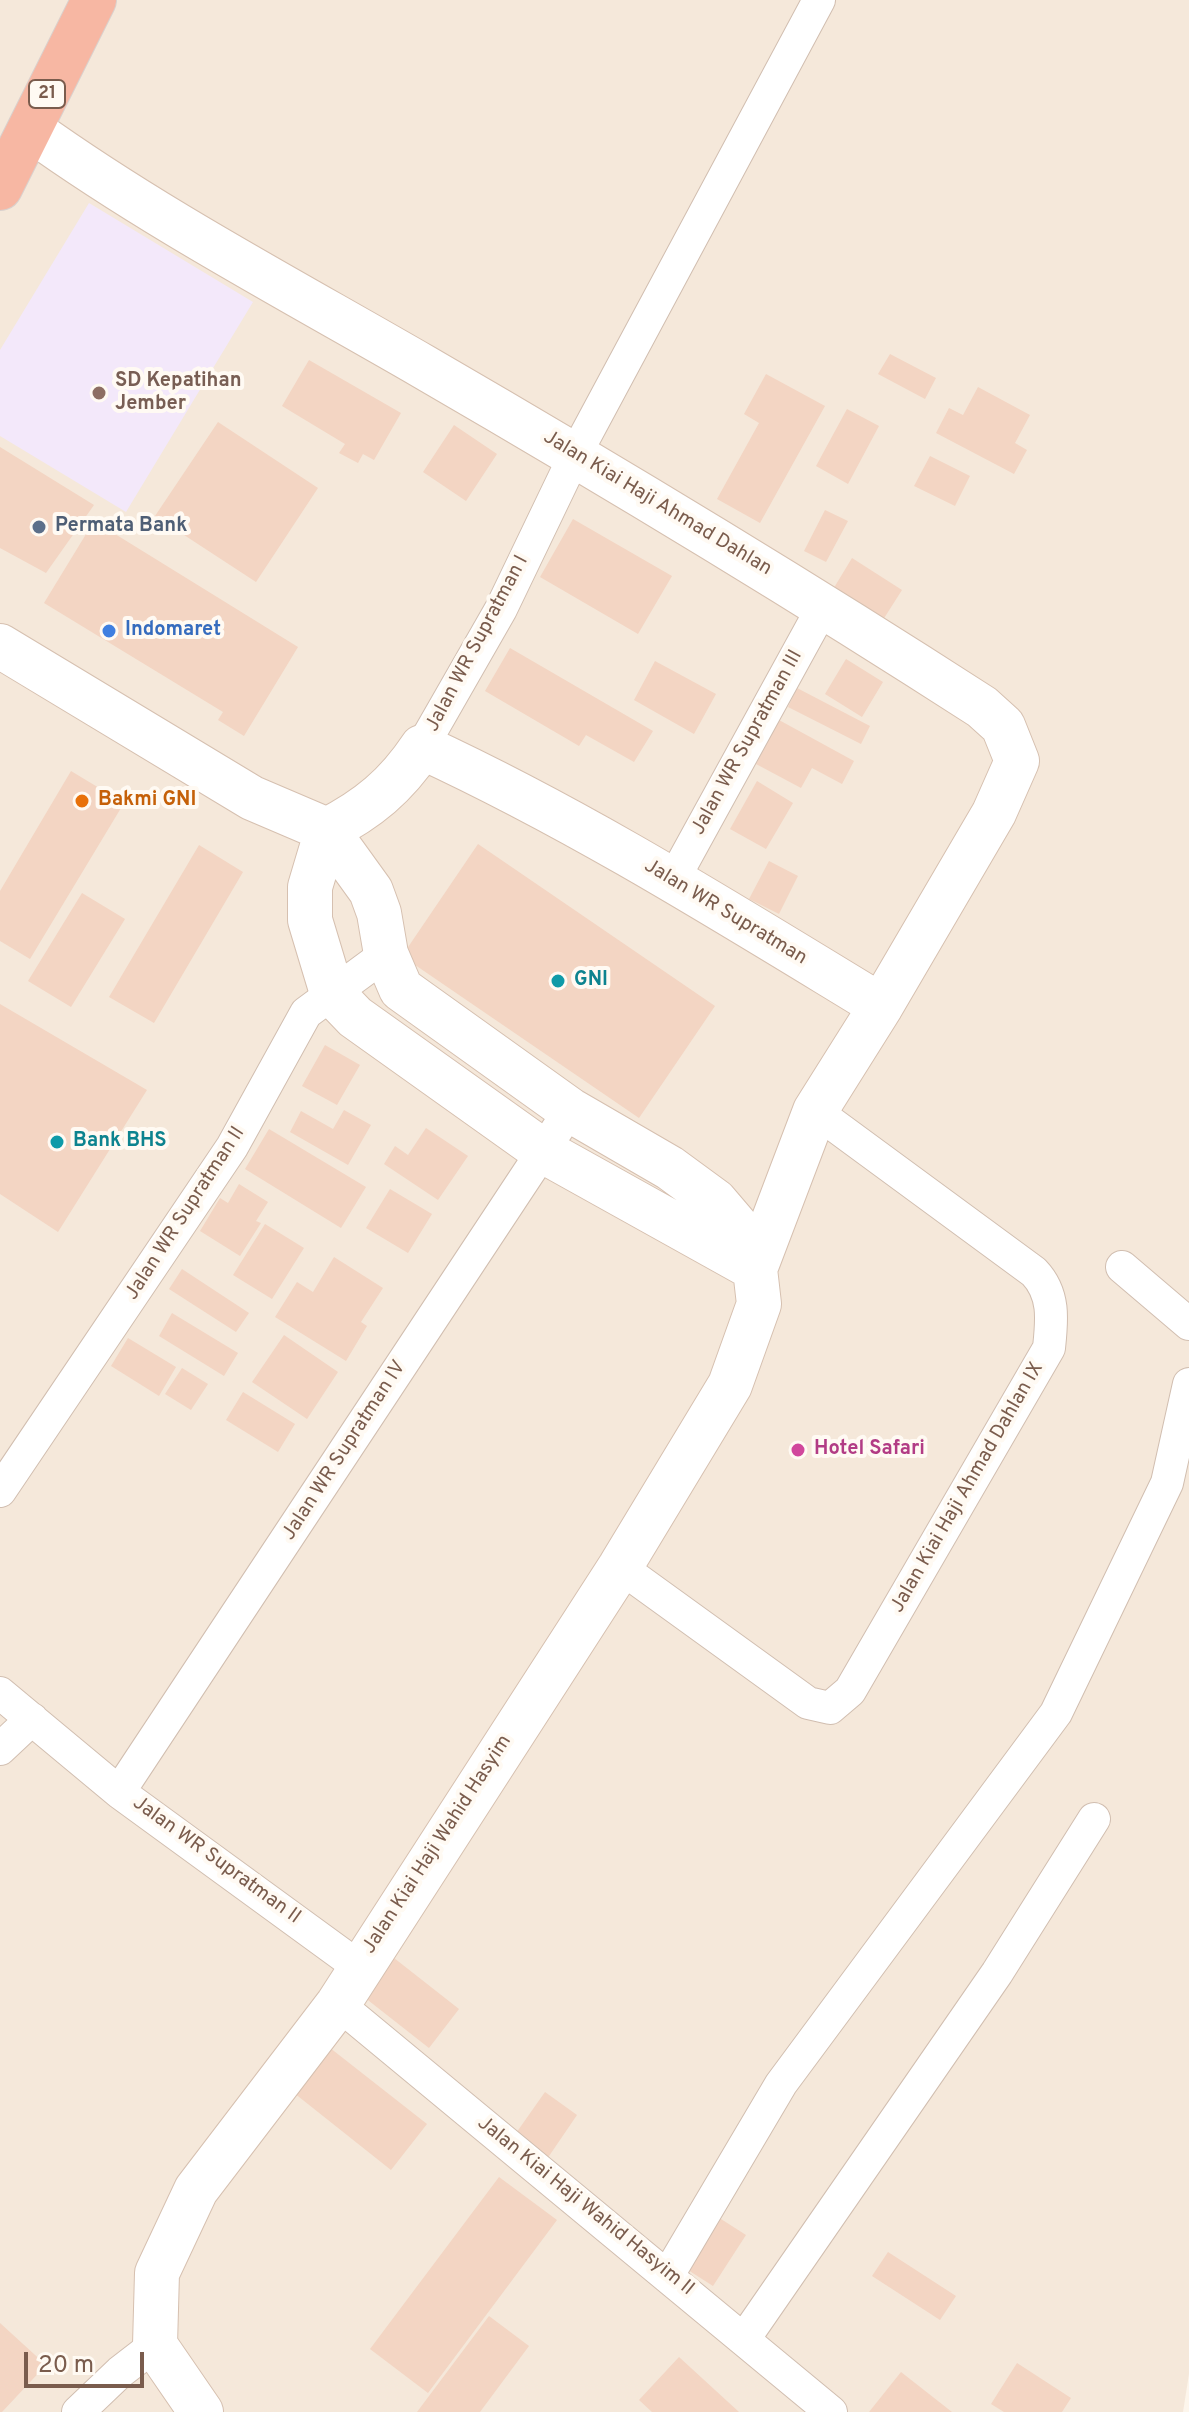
<!DOCTYPE html>
<style>
body{margin:0}
#map{position:relative;width:1189px;height:2412px;overflow:hidden;background:#fdf6ec;font-family:Overpass,sans-serif}
canvas{display:block}
.scale{position:absolute;left:24px;top:2352px;width:120px;height:36px;box-sizing:border-box;border:4px solid #7a5c4d;border-top:0;padding-left:10px;font-size:24px;line-height:28px;white-space:nowrap;color:#7a5c4d;-webkit-text-stroke:6px #fffaf3;paint-order:stroke}
</style>
<div id="map">
<canvas width="1189" height="2412"></canvas>
<div class="scale">20 m</div>
</div>
<script>
const context = document.querySelector('canvas').getContext('2d');
context.lineJoin = 'round';
function fillPath(path, color) { context.fillStyle = color; context.fill(path, 'evenodd'); }
function trace(path, color, width, dash) { context.strokeStyle = color; context.lineWidth = width; context.lineCap = dash ? 'butt' : 'round'; context.setLineDash(dash || []); context.stroke(path); }
function label(font, color, halo, rows, align = 'center') {
  context.font = font + ' Overpass,sans-serif'; context.lineWidth = 8; context.setLineDash([]); context.textBaseline = 'middle'; context.strokeStyle = halo; context.fillStyle = color; for (const [text, x, y, turn = 0] of rows) {
    context.save(); context.translate(x, y); context.rotate((+turn || 0) * Math.PI / 180); context.textAlign = isNaN(turn) ? turn : align; if (halo) context.strokeText(text, 0, 0); context.fillText(text, 0, 0); context.restore();
  }
}
fillPath(new Path2D(`
 M0,0H1189V2374L1183,2412H0Z`), '#f5e8da');
fillPath(new Path2D(`
 M89,203L253,302L126,512L0,436V350Z`), '#f3e8fa');
fillPath(new Path2D(`
 M890,354L936,378L925,399L878,374Z
 M309,360L401,413L374,460L363,454L358,463L339,453L345,444L282,406Z
 M766,374L825,406L760,523L717,499L759,423L744,414Z
 M978,387L1030,415L1015,443L1027,450L1014,474L936,433L949,408L963,415Z
 M847,409L879,426L848,484L816,466Z
 M218,422L318,488L256,582L155,516Z
 M454,425L497,454L466,501L423,472Z
 M0,447L94,505L46,573L0,548Z
 M930,456L970,476L955,506L914,486Z
 M825,510L848,521L826,562L804,551Z
 M573,519L672,576L638,634L540,577Z
 M94,521L298,647L244,736L218,720L223,712L44,603Z
 M852,558L902,590L881,623L832,591Z
 M510,648L653,731L634,762L586,735L579,746L485,691Z
 M846,659L883,682L862,717L825,694Z
 M655,661L716,694L694,734L634,700Z
 M797,688L870,726L861,744L788,707Z
 M779,720L854,761L842,784L812,768L801,788L756,764Z
 M71,771L124,803L30,959L0,941V891Z
 M757,781L793,803L766,849L730,829Z
 M478,844L715,1006L639,1118L402,956Z
 M199,845L243,872L154,1023L109,997Z
 M769,861L798,876L779,914L749,899Z
 M82,893L125,919L71,1007L28,981Z
 M0,1004L147,1090L58,1232L0,1194Z
 M325,1045L360,1065L337,1105L302,1086Z
 M344,1110L371,1125L348,1165L290,1132L301,1111L333,1129Z
 M426,1128L468,1156L438,1200L384,1164L395,1146L408,1155Z
 M269,1129L366,1187L341,1228L245,1169Z
 M239,1184L268,1202L256,1221L261,1223L240,1256L200,1231L220,1198L228,1203Z
 M390,1189L432,1214L408,1253L366,1228Z
 M265,1224L304,1248L272,1299L233,1275Z
 M334,1257L383,1288L361,1322L367,1326L346,1361L275,1317L297,1282L313,1292Z
 M182,1269L249,1313L236,1332L169,1289Z
 M172,1313L238,1353L224,1376L159,1336Z
 M284,1335L338,1372L307,1419L252,1382Z
 M128,1338L176,1367L159,1396L111,1366Z
 M182,1368L208,1384L191,1410L165,1394Z
 M243,1392L295,1424L278,1452L226,1420Z
 M394,1958L459,2009L429,2048L364,1997Z
 M325,2044L427,2124L391,2170L289,2089Z
 M545,2092L577,2115L547,2159L514,2136Z
 M499,2177L557,2220L428,2393L370,2349Z
 M710,2212L746,2235L713,2286L677,2263Z
 M888,2252L956,2296L940,2320L872,2276Z
 M489,2316L529,2346L480,2412H417Z
 M0,2323L46,2365L2,2412H0Z
 M679,2357L739,2412H652L639,2400Z
 M1017,2363L1071,2398L1062,2412H1004L991,2404Z
 M901,2372L952,2412H869Z`), '#f3d5c3');
const street = new Path2D(`
 M422,747L501,609L575,455L819,0
 M673,880L824,605
 M1122,1267L1189,1324
 M0,1491L232,1147L306,1013L386,954
 M620,1567L808,1703L830,1708L850,1691L1049,1348C1052,1320 1055,1294 1034,1272L815,1111
 M0,1693L119,1792L359,1967
 M0,1749L32,1719
 M119,1792L570,1110
 M338,2004L831,2412
 M668,2275L781,2084L1056,1713L1167,1483L1189,1384
 M744,2339L997,1973L1094,1819
 M78,2412L120,2372L155,2345`);
const secondary = new Path2D(`
 M30,129C154,218 291,290 424,367C612,476 799,589 982,707L1003,726L1017,761L994,813L881,1006
 M0,646L252,798L327,830L371,891L379,913L386,954L401,989L570,1110L670,1168L715,1201L744,1235L755,1269L759,1304L730,1385L620,1567L338,2004L196,2190L157,2273L155,2345L201,2412
 M422,747C582,821 731,915 881,1006L815,1111L755,1269L543,1151L355,1017L332,993L310,920V887L327,830C368,809 396,786 422,747Z`);
const highway = new Path2D(`
 M0,188L94,0`);
trace(street, '#d1beb0', 34);
trace(secondary, '#d6c0b0', 46);
trace(highway, '#dad1cd', 46);
trace(street, '#fff', 32);
trace(secondary, '#fff', 44);
trace(highway, '#f7b7a3', 44);
for (const [x, y, r, color] of [
 [99,393,8,"#8d6e63"],
 [39,527,8,"#5c6f8a"],
 [109,631,8,"#3f7fe0"],
 [82,801,8,"#e8710a"],
 [558,981,8,"#0f9aa8"],
 [57,1142,8,"#0f9aa8"],
 [798,1450,8,"#d1479c"]
]) { const dot = new Path2D(); dot.arc(x, y, r, 0, 2 * Math.PI); context.fillStyle = color; context.fill(dot); trace(dot, '#fffaf3', 3); }
for (const [x, y, w] of [
 [47,94,36]
]) { const box = new Path2D(); box.roundRect(x - w / 2, y - 14, w, 28, 6); context.fillStyle = '#fffaf3'; context.fill(box); trace(box, '#7a5c4d', 2); }
label('bold 18px', '#7a5c4d', null, [
 ["21",47,94]
]);
label('bold 20px', '#785e54', '#fffaf3', [
 ["SD Kepatihan",115,382],
 ["Jember",115,405]
], 'left');
label('20px', '#7a5c4d', '#fffaf3', [
 ["Jalan Kiai Haji Ahmad Dahlan",657,504,31],
 ["Jalan WR Supratman I",478,644,-62],
 ["Jalan WR Supratman III",748,743,-61],
 ["Jalan WR Supratman",725,913,31],
 ["Jalan WR Supratman II",186,1214,-57],
 ["Jalan WR Supratman IV",345,1451,-57],
 ["Jalan Kiai Haji Ahmad Dahlan IX",968,1488,-60],
 ["Jalan Kiai Haji Wahid Hasyim",438,1845,-57],
 ["Jalan WR Supratman II",216,1861,36],
 ["Jalan Kiai Haji Wahid Hasyim II",585,2207,39]
]);
label('bold 20px', '#4e5e75', '#fffaf3', [
 ["Permata Bank",55,527]
], 'left');
label('bold 20px', '#366cbe', '#fffaf3', [
 ["Indomaret",125,631]
], 'left');
label('bold 20px', '#c56008', '#fffaf3', [
 ["Bakmi GNI",98,801]
], 'left');
label('bold 20px', '#0d838f', '#fffaf3', [
 ["GNI",574,981],
 ["Bank BHS",73,1142]
], 'left');
label('bold 20px', '#b23c85', '#fffaf3', [
 ["Hotel Safari",814,1450]
], 'left');
</script>
